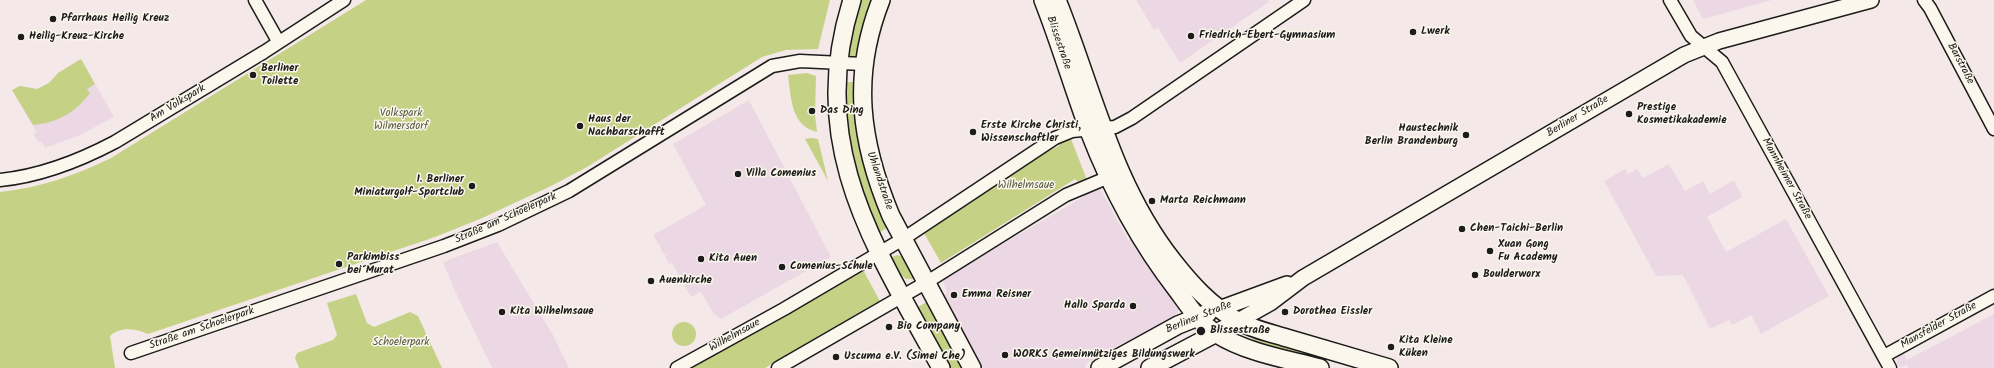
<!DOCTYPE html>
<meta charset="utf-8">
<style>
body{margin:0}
canvas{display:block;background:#f4e9e8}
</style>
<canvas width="1994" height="368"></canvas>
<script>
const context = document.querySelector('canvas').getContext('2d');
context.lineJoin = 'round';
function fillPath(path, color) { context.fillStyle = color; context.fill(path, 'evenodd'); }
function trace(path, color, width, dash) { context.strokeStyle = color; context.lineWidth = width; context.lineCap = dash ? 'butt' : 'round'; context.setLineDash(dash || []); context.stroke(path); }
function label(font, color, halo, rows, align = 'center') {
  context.font = font + ' Kalam,sans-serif'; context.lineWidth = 3; context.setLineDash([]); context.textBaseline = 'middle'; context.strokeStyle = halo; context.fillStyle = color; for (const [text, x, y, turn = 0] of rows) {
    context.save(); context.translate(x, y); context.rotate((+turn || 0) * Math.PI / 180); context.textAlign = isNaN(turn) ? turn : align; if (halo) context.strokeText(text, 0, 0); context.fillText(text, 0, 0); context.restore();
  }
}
fillPath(new Path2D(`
 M1136,0H1268L1269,2L1180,63L1158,28L1154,30Z
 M1693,0H1772L1703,19Z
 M81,59L114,117L80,135L45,148L42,142H38L33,133H37L12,90L20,86L37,89L49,83L58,73Z
 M749,100L831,257L721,319L713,313L701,292L691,297L672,263L669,264L665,256L667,255H664L660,247L661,244L659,245L653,235L706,205L673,144Z
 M1669,164L1685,191L1703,181L1710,194L1734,180L1742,197L1707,217L1726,252L1786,219L1829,296L1761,334L1751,315L1732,325L1729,320L1710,329L1683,275L1656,276L1604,181L1625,169L1628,174L1637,169L1643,178Z
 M1100,188L1128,240L1132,238L1179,306V311L1172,318L1173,322L1154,331L1150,329L1116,347L1087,363L1085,368H981L943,296L947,293L943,281L946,277L1083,197L1085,191Z
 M497,242L553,335L569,368H492L454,289L443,262Z
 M1994,314V368H1909L1907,365L1901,368L1897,363V358L1900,354L1903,353L1907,360Z`), '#ecd8e4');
fillPath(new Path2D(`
 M366,0H830L818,49L786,50L762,57L587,167L553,185L480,219L435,237L148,334C135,329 122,326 110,336L115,368H0V192C39,188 76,175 111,158Z
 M862,0H871L856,55L852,57L848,54L855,21Z
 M81,59L95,84L87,89L90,93C75,113 57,123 33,125L12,90L20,86L37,89L49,83L58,73Z
 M807,73L816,76L815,115L817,132C791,126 791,98 788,75Z
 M845,82H854C853,134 864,181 887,228L880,232C855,178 845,141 845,82Z
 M811,138L818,139L828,181L805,139Z
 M1071,139L1087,180L1078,182L1075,179L941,263L924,233L1032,159L1059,146V142Z
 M897,255L904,257L914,277L913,279H906L899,273L892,257Z
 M862,268L881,303L877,302L765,368H692L787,314Z
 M356,294L367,323L374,327L410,312L418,316L442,368H299L295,358L297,353L333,340L337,335L327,303Z
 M928,301L963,368H951L918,307Z
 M672 334a12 12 0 1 1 24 0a12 12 0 1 1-24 0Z
 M1257,337L1313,357V359L1250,341Z`), '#c5d286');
const minor = new Path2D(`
 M255,0L278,41
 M1670,0L1691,36L1722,62L1890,368
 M1924,0L1930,8L1994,129
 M0,180C41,176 79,161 115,142L264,52L344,0
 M131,353L444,246L498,225L569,191L772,66L800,61L863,64
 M1884,356L1994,296
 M677,368L784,309L903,239L1055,138L1072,131L1115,127L1132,118L1304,0
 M778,368L927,282L1066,195L1109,177`);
const tertiary = new Path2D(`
 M1219,309L1287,284
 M1238,321L1270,303L1303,278L1684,55L1719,41L1871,0`);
const secondary = new Path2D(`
 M852,0C806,146 874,245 941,368
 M881,0C851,76 860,142 891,216L972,368
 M1043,0C1060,43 1073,88 1089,131C1111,188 1139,241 1177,290C1188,305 1200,324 1217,334C1247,353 1287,359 1320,368
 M1057,0C1093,89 1112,184 1173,261C1191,284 1210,305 1236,320C1251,329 1271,333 1287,338C1321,348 1355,358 1389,368
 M1100,368L1178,325L1208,313
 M1150,368L1224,329`);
trace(minor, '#1c1c1c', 15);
trace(tertiary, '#1c1c1c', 18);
trace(secondary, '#1c1c1c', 20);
trace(minor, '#fbf7ec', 12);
trace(tertiary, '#fbf7ec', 15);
trace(secondary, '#fbf7ec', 17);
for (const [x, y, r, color] of [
 [53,19,4,"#1c1c1c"],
 [1413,32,4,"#1c1c1c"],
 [1191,36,4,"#1c1c1c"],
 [21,37,4,"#1c1c1c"],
 [253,75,4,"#1c1c1c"],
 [812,111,4,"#1c1c1c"],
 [1629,114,4,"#1c1c1c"],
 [580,126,4,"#1c1c1c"],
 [973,132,4,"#1c1c1c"],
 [1466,135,4,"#1c1c1c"],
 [738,174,4,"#1c1c1c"],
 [472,186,4,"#1c1c1c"],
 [1152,201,4,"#1c1c1c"],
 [1462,229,4,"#1c1c1c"],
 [1490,251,4,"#1c1c1c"],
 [701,259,4,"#1c1c1c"],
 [339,264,4,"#1c1c1c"],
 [782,267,4,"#1c1c1c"],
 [1475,275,4,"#1c1c1c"],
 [651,281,4,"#1c1c1c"],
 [954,295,4,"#1c1c1c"],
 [1133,306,4,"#1c1c1c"],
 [502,312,4,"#1c1c1c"],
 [1285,312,4,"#1c1c1c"],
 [889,327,4,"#1c1c1c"],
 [1201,331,5,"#1c1c1c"],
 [1391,347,4,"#1c1c1c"],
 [1005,355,4,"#1c1c1c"],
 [836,357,4,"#1c1c1c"]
]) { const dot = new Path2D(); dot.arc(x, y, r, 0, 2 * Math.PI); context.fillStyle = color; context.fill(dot); trace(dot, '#fbf7ec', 1.5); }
label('bold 11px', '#1c1c1c', '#fbf7ec', [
 ["Pfarrhaus Heilig Kreuz",61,19],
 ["Lwerk",1421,32],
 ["Friedrich-Ebert-Gymnasium",1199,36],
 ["Heilig-Kreuz-Kirche",29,37],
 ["Berliner",261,69],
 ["Toilette",261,82],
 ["Prestige",1637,108],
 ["Kosmetikakademie",1637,121],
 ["Das Ding",820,111],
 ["Haus der",588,120],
 ["Nachbarschafft",588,133],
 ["Erste Kirche Christi,",981,126],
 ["Wissenschaftler",981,139],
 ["Haustechnik",1458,129,"right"],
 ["Berlin Brandenburg",1458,142,"right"],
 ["Villa Comenius",746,174],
 ["1. Berliner",464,180,"right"],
 ["Miniaturgolf-Sportclub",464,193,"right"],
 ["Marta Reichmann",1160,201],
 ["Chen-Taichi-Berlin",1470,229],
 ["Xuan Gong",1498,245],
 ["Fu Academy",1498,258],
 ["Parkimbiss",347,258],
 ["bei Murat",347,271],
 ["Kita Auen",709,259],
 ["Comenius-Schule",790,267],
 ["Boulderworx",1483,275],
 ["Auenkirche",659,281],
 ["Emma Reisner",962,295],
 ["Hallo Sparda",1125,306,"right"],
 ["Kita Wilhelmsaue",510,312],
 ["Dorothea Eissler",1293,312],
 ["Bio Company",897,327],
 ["Blissestraße",1210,331],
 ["Kita Kleine",1399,341],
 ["Küken",1399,354],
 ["WORKS Gemeinnütziges Bildungswerk",1013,355],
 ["Uscuma e.V. (Simei Che)",844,357]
], 'left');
label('11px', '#1c1c1c', '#fbf7ec', [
 ["Blissestraße",1058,43,71],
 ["Barstraße",1960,64,62],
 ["Am Volkspark",178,104,-31],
 ["Berliner Straße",1578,117,-31],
 ["Mannheimer Straße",1786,179,61],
 ["Uhlandstraße",879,181,71],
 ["Straße am Schoelerpark",506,219,-24],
 ["Berliner Straße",1199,318,-22],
 ["Mansfelder Straße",1939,326,-29],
 ["Straße am Schoelerpark",202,329,-19],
 ["Wilhelmsaue",735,336,-29]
]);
label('11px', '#575c41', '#fbf7ec', [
 ["Volkspark",401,114],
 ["Wilmersdorf",401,127],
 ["Wilhelmsaue",1026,186],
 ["Schoelerpark",401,343]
]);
</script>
